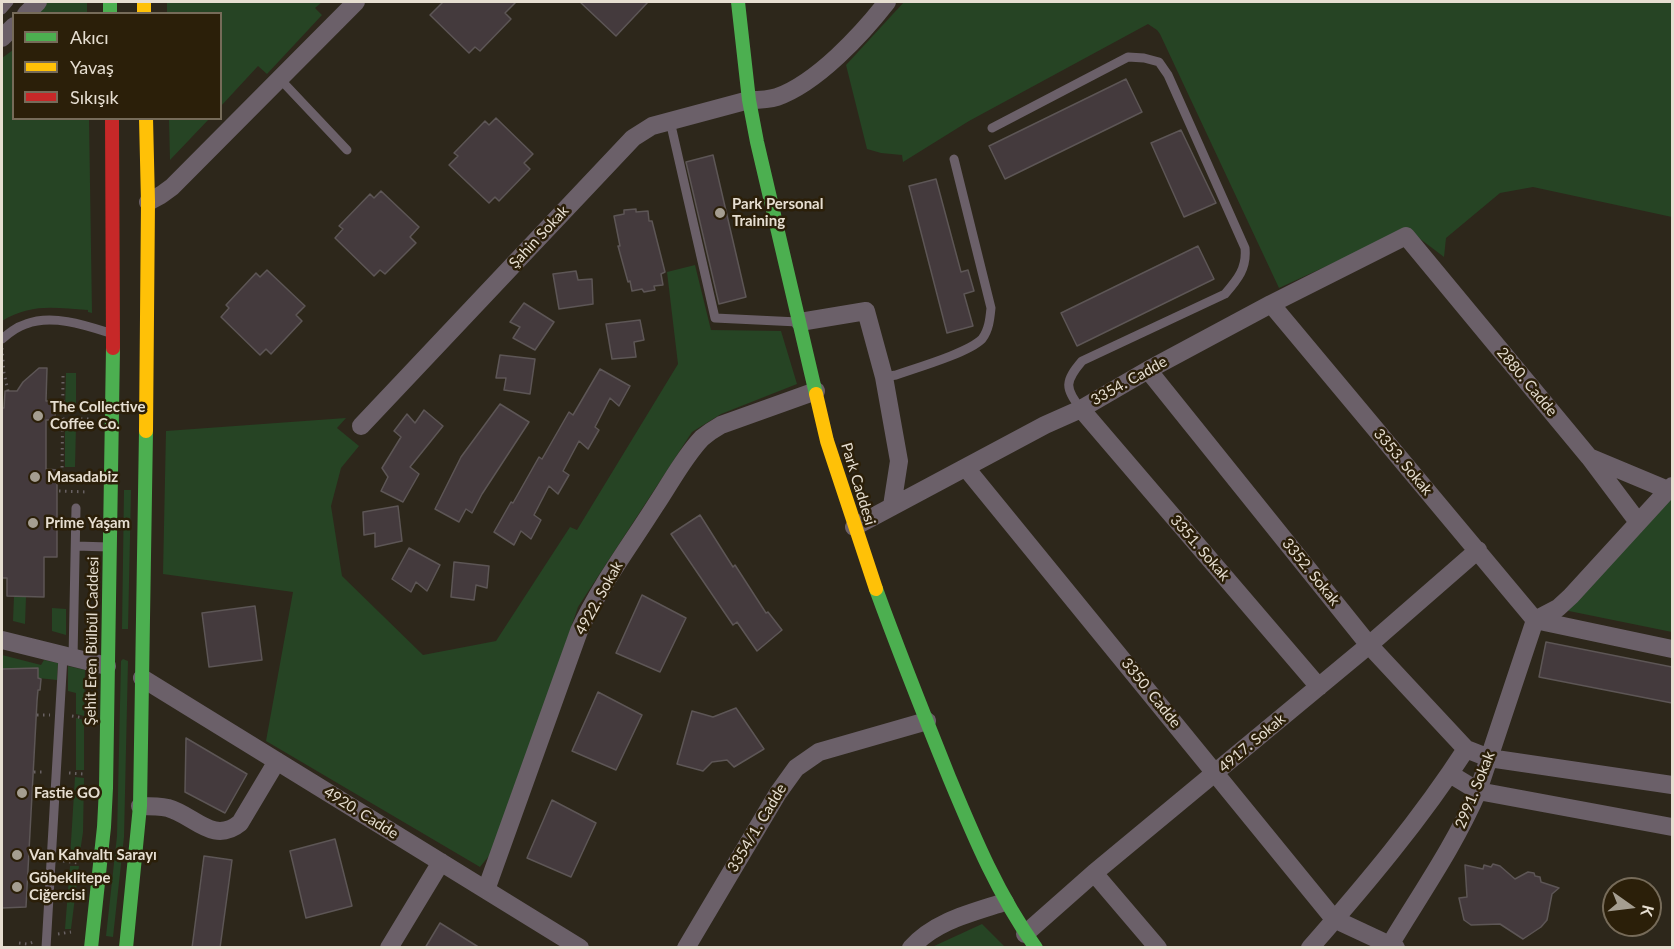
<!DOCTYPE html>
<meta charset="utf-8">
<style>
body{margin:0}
#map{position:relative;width:1674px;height:949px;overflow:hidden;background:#2d271b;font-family:Lato,sans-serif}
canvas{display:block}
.frame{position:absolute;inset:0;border:3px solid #e6ded1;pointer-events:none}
.legend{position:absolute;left:12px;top:12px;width:210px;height:108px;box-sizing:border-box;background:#2b1f09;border:2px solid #766b59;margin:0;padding:8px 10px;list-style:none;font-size:18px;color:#e6ded1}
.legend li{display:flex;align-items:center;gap:12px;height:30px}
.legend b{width:30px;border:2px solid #766b59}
.north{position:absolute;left:1602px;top:877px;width:60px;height:60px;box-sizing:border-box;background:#2b1f09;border:2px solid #766b59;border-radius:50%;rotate:104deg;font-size:16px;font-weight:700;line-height:24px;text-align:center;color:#e6ded1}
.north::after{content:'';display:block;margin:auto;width:21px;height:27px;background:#a59e91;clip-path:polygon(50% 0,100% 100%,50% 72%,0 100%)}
</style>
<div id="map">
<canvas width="1674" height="949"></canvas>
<div class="frame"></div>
<ul class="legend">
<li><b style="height:8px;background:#4caf50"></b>Akıcı</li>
<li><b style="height:8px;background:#ffc107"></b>Yavaş</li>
<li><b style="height:8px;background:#c62828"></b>Sıkışık</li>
</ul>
<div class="north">K</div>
</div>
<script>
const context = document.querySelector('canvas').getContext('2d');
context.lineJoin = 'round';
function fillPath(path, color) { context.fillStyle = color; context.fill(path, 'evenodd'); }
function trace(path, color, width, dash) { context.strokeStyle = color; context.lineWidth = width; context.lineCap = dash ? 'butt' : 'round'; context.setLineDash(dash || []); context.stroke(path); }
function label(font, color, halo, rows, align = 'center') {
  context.font = font + ' Lato,sans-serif'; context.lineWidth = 5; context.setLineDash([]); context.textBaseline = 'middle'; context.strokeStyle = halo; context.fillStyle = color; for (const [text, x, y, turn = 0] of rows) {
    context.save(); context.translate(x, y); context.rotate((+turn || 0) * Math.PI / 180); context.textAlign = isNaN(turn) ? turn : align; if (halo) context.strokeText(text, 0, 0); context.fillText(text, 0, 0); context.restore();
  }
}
fillPath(new Path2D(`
 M44,2H87V13H39Z
 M167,2H322L315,8L322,15L267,74L258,66L221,106L220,14L167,13Z
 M904,2H1672V217L1533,187L1500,193L1446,238L1444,257L1407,229L1279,288L1160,34L1157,30L1148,24L969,121L903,162L902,155L881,153L867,149L846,65Z
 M13,50L14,118L89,119L92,313L88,312V310C54,308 32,303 2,321V58Z
 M169,119H209L170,160Z
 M695,265L711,330L781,331L797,384L721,414L692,432L578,607L497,846L480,867L266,741L293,592L163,574L166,431L346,418L337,428L359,446L341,468L331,506L342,576L423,655L496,641L570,527L577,530L678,364L667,272Z
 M66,373H76V411H65Z
 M65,426H76L75,467H65Z
 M124,490H131L128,629H122Z
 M1672,495V632L1564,610Z
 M14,596L26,597L25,624L13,621Z
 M52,608L66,609V635L52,631Z
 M2,655L41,665L44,660L58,663L57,680L38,678V668L2,669V680Z
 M123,659L128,661L124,837L113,937L106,936L117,836L121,661Z
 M68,666L85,670L84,716L76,714V693L68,691Z
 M76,718L84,720V770H76Z
 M75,777L84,778L83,832L79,859L70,858Z
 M70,866H79L71,929H65Z
 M982,924L1005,947H932Z`), '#264424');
const building = new Path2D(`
 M443,2H516L505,13L511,19L480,51L475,47L469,53L430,15Z
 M580,2H648L616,36Z
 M1126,79L1142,112L1005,179L989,146Z
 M496,118L533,154L524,163L530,169L499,201L495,197L489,203L449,165L458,156L454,153L485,121L489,125Z
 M1181,130L1216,203L1184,217L1151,143Z
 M713,155L746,297L719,304L686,162Z
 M936,179L961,272L968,270L974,291L964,294L973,326L947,333L909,186Z
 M381,191L419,227L410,237L416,243L385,274L380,270L374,276L335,238L343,229L339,226L370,194L374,198Z
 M636,209V212L648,211L649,221H652L665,272L661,274L663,285L654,286L655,290L644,292L642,289L632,291L630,281L628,282L618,246H620L614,216L624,214V210Z
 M1198,246L1214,279L1077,346L1061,313Z
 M267,270L305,306L296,315L302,321L271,354L266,349L260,355L221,317L229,308L226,305L256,273L260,277Z
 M576,271L578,280L592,279L593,304L559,309L553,274Z
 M524,303L554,322L535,350L513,338L520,327L510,322Z
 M640,320L644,340L634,342L636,357L612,359L606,324Z
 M500,355L535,359L530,394L504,390L506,378H496Z
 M39,368H47L46,401H56L55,420H46V469L57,470V557H44V597L7,596V578H2V408H4L5,391H17L23,382Z
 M600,369L630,386L619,406L610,398L595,427L599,430L588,449L579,441L563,471L569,475L558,494L549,486L534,515L541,520L531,539L521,531L514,545L494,532L511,502L513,503L539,457L542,459L569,412L573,415Z
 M500,404L529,422L482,494L472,513L466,509L459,522L435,509L461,457Z
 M424,410L443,426L410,467L419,474L403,502L381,491L388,477L382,468L401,437L394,431L407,414L415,423Z
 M398,506L402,541L375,547V533L364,535L363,512Z
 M700,515L733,567L735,565L766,613L768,612L782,630L757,651L737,622L733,625L671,534Z
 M409,548L440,565L427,591L416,582L411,592L392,579Z
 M454,562L489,566L487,588L476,585L474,600L451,597Z
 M642,595L686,618L660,672L616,653Z
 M255,606L262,660L209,667L202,613Z
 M1546,642L1672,667V703L1539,677Z
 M38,668V678L41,679L40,690H38L37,701L26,907L2,908V669Z
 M598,692L642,715L616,770L572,751Z
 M736,708L764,749L734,767L727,760L712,762L703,771L677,764L692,711L713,717Z
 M186,738L247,774L225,813L185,792Z
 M552,800L596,823L571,877L527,858Z
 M335,839L352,906L306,918L290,851Z
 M204,856L232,860L220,948H192Z
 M1493,864L1500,866L1515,879L1528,872L1534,873L1535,876L1540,877L1541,882L1559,888L1552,894L1547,920L1541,927L1523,939L1500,924L1471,925L1464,920L1459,898L1467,897L1465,865L1483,869L1484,865L1491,867Z
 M440,923L480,948H425Z`);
fillPath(building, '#443a3d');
trace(building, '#5d5656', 1.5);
trace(new Path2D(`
 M2,348L4,373L8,391
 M63,376L62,474L65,476H88
 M63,419H91
 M59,491L88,492
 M37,715H50
 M72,716L84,718
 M34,772H44
 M69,773L84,774
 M29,855L42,857
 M63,861L79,863
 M58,934L71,932
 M19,943L27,944L34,942`), '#686162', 3, [1.5, 4.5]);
trace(new Path2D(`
 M2,10L9,2
 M279,78L347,150
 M670,121L715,318L798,322
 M992,128L1128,57L1144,58L1159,62L1168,75L1245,248C1247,268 1238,279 1225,294L1082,361C1065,381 1064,388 1081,409
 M2,339C9,333 16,327 26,324C52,314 85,325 110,333
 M884,377L896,375C916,368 968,353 982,339C989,330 990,318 991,308L954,159
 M76,546L109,547
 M73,658L76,508
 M46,948L63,656`), '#6b6069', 9);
trace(new Path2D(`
 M26,14L38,2
 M2,38L14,26
 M148,202L161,195L172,187L356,2
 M1271,304L1535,620
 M800,322L866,311L884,377L899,461L892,506
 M1148,370L1369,645L1466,749L1489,758L1672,785
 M1081,409L1319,687
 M361,426L633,138L652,126L749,100C759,100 768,100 777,97C817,83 862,34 887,2
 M1590,458L1638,522
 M966,468L1334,919L1396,948
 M854,527L1045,425L1081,409L1148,370L1271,304L1406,236L1589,457L1668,490L1672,486
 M1535,620L1558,608L1571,596L1668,490
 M1535,620L1672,649
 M2,640L107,666
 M142,678L580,948
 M1450,774L1478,791L1672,827
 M140,806C149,806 159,806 168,808C194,815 213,845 240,823L277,761
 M1094,873L1158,948
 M486,890L579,631C599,587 629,547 655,506C670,484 683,458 702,438C708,433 714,429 721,425L816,391
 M1025,934L1094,873L1369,645L1478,550
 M389,948L441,862
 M686,948L778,793L796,768L819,752L927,721
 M911,948C935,921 971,913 1005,902
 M1310,948C1366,884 1420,820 1466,749
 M1388,948C1419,896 1454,847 1478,791L1535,620`), '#6b6069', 18);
trace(new Path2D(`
 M110,2V14
 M738,2L749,100L757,142L816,394
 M876,589C899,652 924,715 949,777C974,837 998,895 1036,948
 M91,948L104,827L106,788L113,348
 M126,948L140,806L146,431`), '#4caf50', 14);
trace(new Path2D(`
 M144,2V14
 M146,118L148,202L146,431
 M816,394L827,441L876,589`), '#ffc107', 14);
trace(new Path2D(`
 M112,118L113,348`), '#c62828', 14);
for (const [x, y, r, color] of [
 [720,213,6,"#a59e91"],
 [38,416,6,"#a59e91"],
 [35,477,6,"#a59e91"],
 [33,523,6,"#a59e91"],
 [22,793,6,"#a59e91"],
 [17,855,6,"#a59e91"],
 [17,887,6,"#a59e91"]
]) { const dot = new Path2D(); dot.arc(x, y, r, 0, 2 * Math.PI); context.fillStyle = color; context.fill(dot); trace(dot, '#2b1f09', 2); }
label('bold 15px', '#e6ded1', '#2b1f09', [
 ["Park Personal",732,204],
 ["Training",732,221],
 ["The Collective",50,407],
 ["Coffee Co.",50,424],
 ["Masadabiz",47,477],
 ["Prime Yaşam",45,523],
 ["Fastie GO",34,793],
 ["Van Kahvaltı Sarayı",29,855],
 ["Göbeklitepe",29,878],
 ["Ciğercisi",29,895]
], 'left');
label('15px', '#e6ded1', '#2b1f09', [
 ["Şahin Sokak",539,237,-47],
 ["3354. Cadde",1129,381,-29],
 ["2880. Cadde",1527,382,50],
 ["3353. Sokak",1403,462,50],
 ["Park Caddesi",858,484,73],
 ["3351. Sokak",1200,548,49],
 ["3352. Sokak",1311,572,51],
 ["4922. Sokak",599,598,-61],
 ["Şehit Eren Bülbül Caddesi",92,641,-89],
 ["3350. Cadde",1151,693,51],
 ["4917. Sokak",1252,743,-40],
 ["2991. Sokak",1475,790,-68],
 ["4920. Cadde",361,813,32],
 ["3354/1. Cadde",757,828,-59]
]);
</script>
